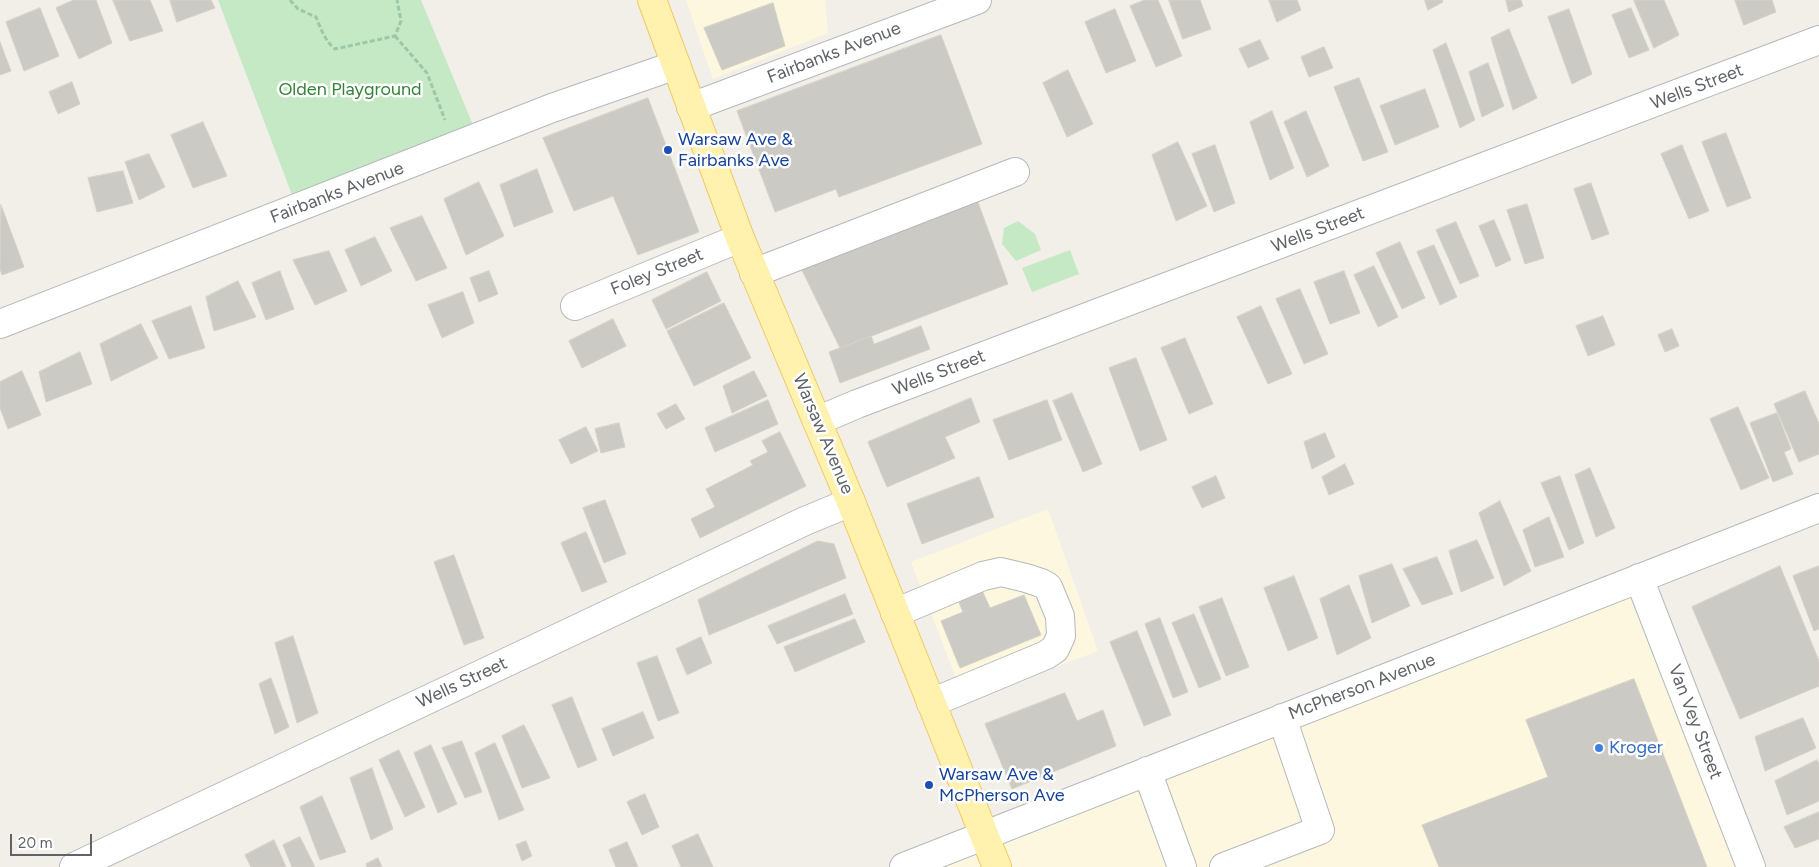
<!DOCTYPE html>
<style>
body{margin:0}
#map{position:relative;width:1819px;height:867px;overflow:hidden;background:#f1efe8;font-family:Figtree,sans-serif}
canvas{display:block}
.scale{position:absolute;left:10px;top:834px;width:82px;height:22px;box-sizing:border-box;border:2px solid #5f6368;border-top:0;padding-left:6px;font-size:15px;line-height:18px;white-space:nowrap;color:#5f6368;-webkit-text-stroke:4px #fff;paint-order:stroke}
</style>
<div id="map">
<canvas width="1819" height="867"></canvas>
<div class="scale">20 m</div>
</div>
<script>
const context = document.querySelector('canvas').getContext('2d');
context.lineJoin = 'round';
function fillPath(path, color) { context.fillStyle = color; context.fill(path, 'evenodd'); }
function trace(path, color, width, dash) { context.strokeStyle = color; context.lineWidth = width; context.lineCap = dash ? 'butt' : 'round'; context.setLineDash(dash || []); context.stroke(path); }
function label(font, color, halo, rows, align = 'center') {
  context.font = font + ' Figtree,sans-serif'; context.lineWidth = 5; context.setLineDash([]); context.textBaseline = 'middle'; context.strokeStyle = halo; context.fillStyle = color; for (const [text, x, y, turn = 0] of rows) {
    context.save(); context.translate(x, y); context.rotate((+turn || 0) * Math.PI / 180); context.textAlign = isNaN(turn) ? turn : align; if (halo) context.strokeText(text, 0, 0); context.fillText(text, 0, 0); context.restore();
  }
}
fillPath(new Path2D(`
 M686,0H825L828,33L713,79Z
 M1048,509L1098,651L965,701L911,562Z
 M1639,578L1751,867H904Z`), '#fef7e0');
fillPath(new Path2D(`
 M218,0H421L478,137L297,208Z
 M1018,221L1035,234L1041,250L1016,261L1002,244L1004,228Z
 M1070,250L1079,274L1032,292L1022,268Z`), '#c5e8c5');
const building = new Path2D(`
 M74,0H96L112,43L79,59L56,8Z
 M113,0H150L163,31L130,41Z
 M170,0H211L215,8L177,22Z
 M1145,0H1158L1182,56L1156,67L1130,6Z
 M1169,0H1200L1211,29L1183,39Z
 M1269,0H1297L1301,10L1277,22Z
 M1425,0H1442L1443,2L1428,10Z
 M1506,0H1521L1523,6L1509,12Z
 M1634,0H1664L1679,35L1654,48Z
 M1735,0H1772L1776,12L1744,25Z
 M773,3L785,46L722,70L704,28Z
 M40,8L59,56L24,71L6,22Z
 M1631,8L1649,50L1629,58L1612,15Z
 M1115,9L1136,61L1106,73L1085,22Z
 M1569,9L1592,74L1572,84L1548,17Z
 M1509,29L1537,98L1513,110L1491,38Z
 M941,35L982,144L839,197L836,189L775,212L737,111Z
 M1260,40L1269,59L1248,68L1239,49Z
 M0,42L11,71L0,75Z
 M1446,43L1475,120L1460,128L1433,50Z
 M1324,47L1333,68L1309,77L1301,57Z
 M1488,63L1504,106L1482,117L1469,72Z
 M1068,70L1093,124L1067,137L1043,83Z
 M1359,78L1388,152L1363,161L1334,87Z
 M72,82L80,104L58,114L49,92Z
 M1425,89L1439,127L1395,145L1380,106Z
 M648,98L699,232L638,255L613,196L574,211L543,138Z
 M1272,111L1294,168L1270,180L1250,122Z
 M1306,111L1329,166L1307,177L1284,122Z
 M203,122L227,176L193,188L171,135Z
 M1726,133L1751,198L1727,207L1702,142Z
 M1178,142L1207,206L1176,221L1152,155Z
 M1215,145L1235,203L1214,212L1192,154Z
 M1682,145L1709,211L1689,219L1661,154Z
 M149,154L165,187L139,200L125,162Z
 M537,169L553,212L514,227L500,185Z
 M123,171L133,203L97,212L88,178Z
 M479,182L504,236L466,255L444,199Z
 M1591,183L1609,234L1592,240L1574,189Z
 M976,197L1008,284L840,348L799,264Z
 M1527,204L1544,258L1525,264L1507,210Z
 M1,205L24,267L2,275L0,269Z
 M422,216L447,268L416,281L390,228Z
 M1494,220L1511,260L1496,267L1479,226Z
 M1456,222L1479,276L1460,284L1436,230Z
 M375,237L392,271L361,286L345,250Z
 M1400,242L1425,298L1402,309L1376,253Z
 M1434,245L1457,297L1440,305L1417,252Z
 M329,251L347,291L315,305L293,260Z
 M1374,266L1398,317L1378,327L1354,275Z
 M280,271L294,309L266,320L252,283Z
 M489,271L498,294L479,302L470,278Z
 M1344,271L1360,313L1330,324L1314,282Z
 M707,272L721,301L666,329L652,300Z
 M238,281L256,317L214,331L206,297Z
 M1300,289L1328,354L1304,364L1276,299Z
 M463,292L474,323L442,338L428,305Z
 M724,303L751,358L694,386L667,331Z
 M191,306L205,348L169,359L152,321Z
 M1261,306L1292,374L1268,384L1237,317Z
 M1603,316L1615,345L1588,356L1576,326Z
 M613,319L626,346L582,368L569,341Z
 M141,324L158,358L111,381L100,344Z
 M921,326L930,349L840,383L829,352L871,336L874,344Z
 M1672,329L1679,346L1665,352L1658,335Z
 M1185,338L1213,404L1189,414L1161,348Z
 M80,352L92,384L46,402L39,372Z
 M1136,358L1167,440L1140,451L1109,368Z
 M22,371L41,415L8,429L0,408V382Z
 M754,371L767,396L732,413L723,386Z
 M1805,391L1819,424V454L1799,462L1774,404Z
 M1072,393L1102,464L1083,472L1053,401Z
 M971,398L980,422L945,437L955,458L887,487L868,442Z
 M768,400L778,424L715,452L705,428Z
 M1047,400L1062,440L1009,460L993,420Z
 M676,404L685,419L666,429L657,414Z
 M1738,407L1769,478L1741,490L1710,419Z
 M1777,413L1791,449L1784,452L1793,474L1773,482L1750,423Z
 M619,423L625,447L601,453L595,429Z
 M586,427L598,451L571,464L559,440Z
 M780,432L806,486L700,538L691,519L715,507L706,489L753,465L750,461L768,452L762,441Z
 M1325,433L1335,457L1312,469L1304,442Z
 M1345,464L1354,484L1329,495L1322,477Z
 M1590,468L1615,528L1596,537L1575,475Z
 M1216,476L1225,498L1202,508L1192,487Z
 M1560,476L1584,543L1569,550L1541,483Z
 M979,477L994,517L922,544L907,504Z
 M605,500L626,554L604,563L583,508Z
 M1500,501L1531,571L1504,586L1479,513Z
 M1549,517L1564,557L1535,567L1523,530Z
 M586,532L607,582L582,592L561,543Z
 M1477,540L1494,578L1461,592L1449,551Z
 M818,541L834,544L846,578L709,635L698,600Z
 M454,555L484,638L464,645L434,562Z
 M1437,557L1453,594L1422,605L1403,569Z
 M1392,564L1410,606L1372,623L1359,576Z
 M1780,566L1819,661V686L1740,719L1692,607Z
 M1819,566V629L1814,631L1793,576Z
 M1294,576L1318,638L1288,651L1264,588Z
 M1349,585L1371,638L1337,655L1320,599Z
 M980,586L990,608L1024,595L1041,635L960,668L941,621L963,612L956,595Z
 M845,594L853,614L777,644L768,626Z
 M1222,598L1249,667L1226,676L1199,607Z
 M1194,614L1221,679L1199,688L1172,623Z
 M1160,618L1188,692L1173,698L1145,624Z
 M855,619L865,642L795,672L784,647Z
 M1137,631L1171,715L1144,726L1110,642Z
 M293,636L318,713L297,723L275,643Z
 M701,637L712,663L687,675L676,649Z
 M657,656L679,713L658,721L637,663Z
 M271,678L289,727L275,734L259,684Z
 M1634,679L1707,867H1439L1422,825L1548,777L1526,720Z
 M1065,693L1077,721L1103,710L1116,746L1012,789L985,724Z
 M572,697L597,760L578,768L552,705Z
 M643,712L654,738L613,756L602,729Z
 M1803,718L1816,748L1765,771L1755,737Z
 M524,725L550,778L522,788L502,736Z
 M462,741L482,792L465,798L442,748Z
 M495,743L524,810L499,820L475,753Z
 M431,745L457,804L438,813L414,753Z
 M399,750L425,807L405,817L379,760Z
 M1817,760L1819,764V801L1787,815L1775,781Z
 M372,768L393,829L371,840L350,778Z
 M645,794L659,827L642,835L627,802Z
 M322,796L346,852L320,860L300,807Z
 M1819,812V839L1795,848L1784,827Z
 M698,834L713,867H681L672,846Z
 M300,837L315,867H292L283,845Z
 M274,840L286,867H251L245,855Z
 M526,841L532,856L522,861L516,845Z
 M627,842L638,867H616L609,850Z
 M378,858L382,867H367L366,864Z`);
fillPath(building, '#cccac5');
trace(building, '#d6d1c6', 1);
const minor = new Path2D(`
 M691,107L977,0
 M754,273L1015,172
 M575,306L740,238
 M0,324L552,108L676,65
 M817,421L857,404L1819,40
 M1639,578L1751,867
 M895,613L983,576L1001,572L1026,578L1041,583L1048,587L1060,616L1061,636L1055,649L1046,655L931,703
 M1147,771L1182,867
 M74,867L805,521L851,502
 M904,867L1819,508
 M1224,867L1320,830L1282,718`);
const major = new Path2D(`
 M652,0L740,238L851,502L997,867`);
trace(minor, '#b5b8bc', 30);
trace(major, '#f2c960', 30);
trace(new Path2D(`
 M290,0L298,9L316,17C321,29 325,41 335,49L395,36L401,21L397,0
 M395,36L427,73L445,120`), '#9cc7a9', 3, [5, 2.5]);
trace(minor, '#fff', 28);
trace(major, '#fff2af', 28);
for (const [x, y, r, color] of [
 [668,150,5,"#1a4fb4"],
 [1599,748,5,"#3f7fe0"],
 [929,785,5,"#1a4fb4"]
]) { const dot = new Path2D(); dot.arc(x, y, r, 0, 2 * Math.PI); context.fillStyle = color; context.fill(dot); trace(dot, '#fff', 2); }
label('18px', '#5f6368', '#fff', [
 ["Fairbanks Avenue",834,53,-21],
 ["Wells Street",1697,87,-21],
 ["Fairbanks Avenue",337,193,-21],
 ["Wells Street",1318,230,-21],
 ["Foley Street",657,272,-22],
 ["Wells Street",939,373,-21],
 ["Warsaw Avenue",823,434,67],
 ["Wells Street",462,683,-25],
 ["McPherson Avenue",1362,687,-21],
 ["Van Vey Street",1695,722,69]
]);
label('18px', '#348238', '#fff', [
 ["Olden Playground",350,90]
]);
label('18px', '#164399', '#fff', [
 ["Warsaw Ave &",678,140],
 ["Fairbanks Ave",678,161],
 ["Warsaw Ave &",939,775],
 ["McPherson Ave",939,796]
], 'left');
label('18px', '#366cbe', '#fff', [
 ["Kroger",1609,748]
], 'left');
</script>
